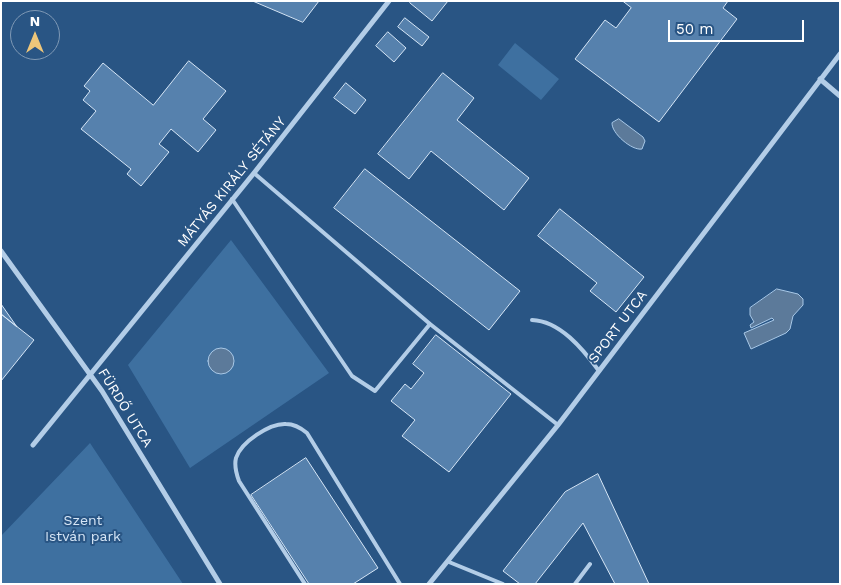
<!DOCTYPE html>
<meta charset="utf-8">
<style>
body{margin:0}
#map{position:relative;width:841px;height:585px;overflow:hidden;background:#295584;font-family:"Work Sans",sans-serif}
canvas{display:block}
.frame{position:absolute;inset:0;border:2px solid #fff;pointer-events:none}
.north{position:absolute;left:10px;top:10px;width:50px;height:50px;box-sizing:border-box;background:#295584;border:1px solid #7f99b5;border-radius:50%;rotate:0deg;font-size:14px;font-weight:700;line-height:20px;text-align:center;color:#fff}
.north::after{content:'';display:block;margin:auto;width:18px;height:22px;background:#edc67a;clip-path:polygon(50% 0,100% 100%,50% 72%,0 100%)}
.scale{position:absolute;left:668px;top:20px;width:136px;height:22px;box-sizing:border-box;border:2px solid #fff;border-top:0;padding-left:6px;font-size:15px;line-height:18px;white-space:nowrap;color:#fff;-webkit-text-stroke:4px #295584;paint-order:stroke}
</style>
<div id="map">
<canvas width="841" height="585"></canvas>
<div class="frame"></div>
<div class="north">N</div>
<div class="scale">50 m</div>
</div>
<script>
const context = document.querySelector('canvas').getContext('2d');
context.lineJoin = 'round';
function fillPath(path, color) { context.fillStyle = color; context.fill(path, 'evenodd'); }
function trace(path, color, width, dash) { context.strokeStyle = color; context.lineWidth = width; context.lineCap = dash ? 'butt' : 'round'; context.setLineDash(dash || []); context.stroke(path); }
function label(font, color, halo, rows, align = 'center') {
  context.font = font + ' "Work Sans",sans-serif'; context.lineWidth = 4; context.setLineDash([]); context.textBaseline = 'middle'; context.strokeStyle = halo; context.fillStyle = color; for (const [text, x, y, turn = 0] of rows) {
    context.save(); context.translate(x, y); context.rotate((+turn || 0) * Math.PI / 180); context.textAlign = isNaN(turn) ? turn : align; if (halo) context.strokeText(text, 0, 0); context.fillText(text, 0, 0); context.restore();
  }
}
fillPath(new Path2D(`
 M515,43L559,79L541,100L498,65Z
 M231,240L329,373L190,468L128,365Z
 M90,443L183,584H1V536Z`), '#3e70a0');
const water = new Path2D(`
 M619,119L643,137L645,141L642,149C632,151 611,133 612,123Z
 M777,289L798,294L803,299V305L793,316L790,329L786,333L751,349L744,333L774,320L772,318L751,328L750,325L754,322L750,315V308Z
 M208 361a13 13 0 1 1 26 0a13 13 0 1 1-26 0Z`);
fillPath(water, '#5c7a9a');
trace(water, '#a8c8e7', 1);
const building = new Path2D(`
 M253,1H319L303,22Z
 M411,1H448L432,21L410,3Z
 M623,1H728L723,8L737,19L659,122L575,59L605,20L616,28L631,8Z
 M405,18L429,37L422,46L398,27Z
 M388,32L406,48L394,62L376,46Z
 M189,61L226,91L203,119L216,130L198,152L171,129L159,144L169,152L141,186L127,174L131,169L81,129L96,111L83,100L90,91L84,86L103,63L153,105Z
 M443,73L474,98L457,120L529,178L504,210L431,151L409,179L378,154Z
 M346,83L366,100L355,114L334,98Z
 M365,169L520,291L489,330L334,208Z
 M560,209L644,277L616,312L590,291L597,283L538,236Z
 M1,304L17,327L1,314Z
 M1,314L34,340L1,381Z
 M436,335L511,394L449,472L402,436L415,420L391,401L405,384L411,389L424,373L413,364Z
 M306,458L378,568L353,584H309L251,495Z
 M598,474L649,584H615L583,523L535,584H520L503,571L565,492Z`);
fillPath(building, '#5681ad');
trace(building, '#d6e6f6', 1);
trace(new Path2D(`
 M254,173L430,324
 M232,199L352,376L375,391L430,324L558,425
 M532,320C560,321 583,349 599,371
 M449,562L503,584
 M305,584L239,481C236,473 234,466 236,458C241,442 270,423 286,424C294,424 301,428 307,433L400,584
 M575,584L590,564`), '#b3cde7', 4);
trace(new Path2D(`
 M820,79L840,96
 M1,251L102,391L220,584
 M33,445L254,173L389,1
 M429,584L558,425L840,54`), '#b3cde7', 5);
label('14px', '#fff', '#295584', [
 ["MÁTYÁS KIRÁLY SÉTÁNY",232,182,-51],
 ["SPORT UTCA",618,327,-53],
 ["FÜRDŐ UTCA",125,408,58]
]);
label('14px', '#d6e6f6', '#295584', [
 ["Szent",83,521],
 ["István park",83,537]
]);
</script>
